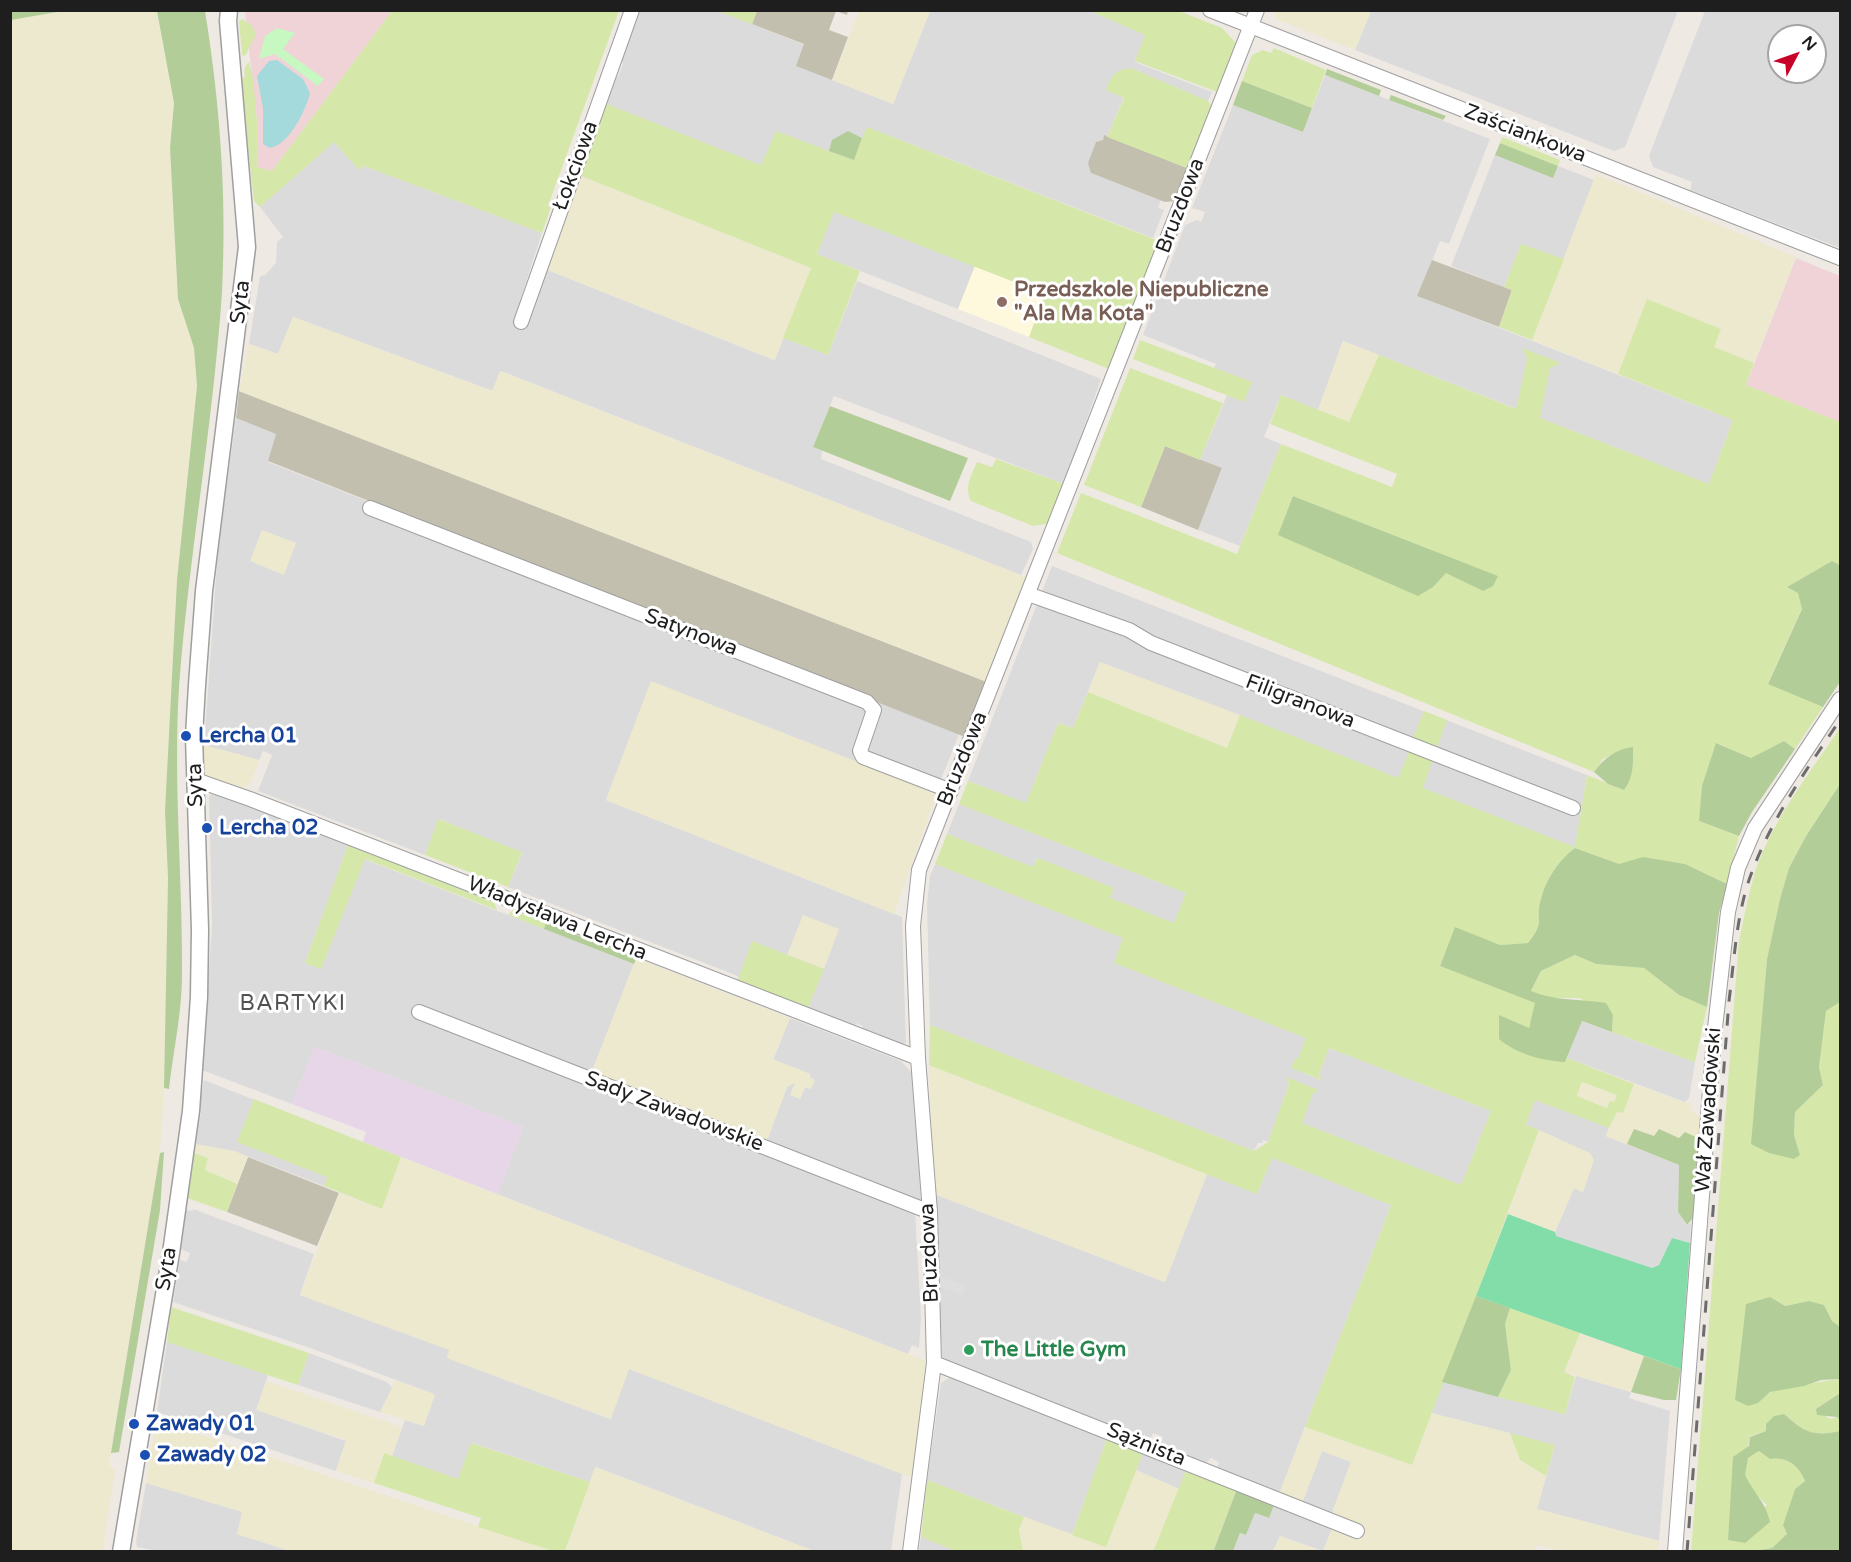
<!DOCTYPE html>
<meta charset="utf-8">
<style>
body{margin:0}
#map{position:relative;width:1851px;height:1562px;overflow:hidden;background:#efe9e4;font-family:"Varela Round",sans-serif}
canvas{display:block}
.frame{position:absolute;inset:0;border:12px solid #1e1e1e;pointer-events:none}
.north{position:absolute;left:1767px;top:24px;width:60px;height:60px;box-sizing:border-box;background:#fff;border:2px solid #a5a5a5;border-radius:50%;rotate:49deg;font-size:16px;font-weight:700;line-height:24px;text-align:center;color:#1e1e1e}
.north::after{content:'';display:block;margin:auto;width:21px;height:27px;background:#c8032a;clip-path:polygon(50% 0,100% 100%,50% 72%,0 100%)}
</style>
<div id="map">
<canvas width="1851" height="1562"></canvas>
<div class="frame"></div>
<div class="north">N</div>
</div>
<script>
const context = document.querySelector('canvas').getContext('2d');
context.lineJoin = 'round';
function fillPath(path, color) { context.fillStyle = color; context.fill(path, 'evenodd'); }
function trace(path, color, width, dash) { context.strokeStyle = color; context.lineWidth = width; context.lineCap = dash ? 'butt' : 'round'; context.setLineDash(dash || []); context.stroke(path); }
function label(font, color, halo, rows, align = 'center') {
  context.font = font + ' "Varela Round",sans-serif'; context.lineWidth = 6; context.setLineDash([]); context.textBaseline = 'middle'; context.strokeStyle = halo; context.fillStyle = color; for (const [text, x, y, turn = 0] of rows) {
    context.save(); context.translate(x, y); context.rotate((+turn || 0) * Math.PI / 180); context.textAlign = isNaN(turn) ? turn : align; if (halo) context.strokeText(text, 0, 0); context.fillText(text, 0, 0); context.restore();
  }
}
fillPath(new Path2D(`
 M637,10L757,11L752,24L805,45L797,66L893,104L930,11H1090L1146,35L1135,62L1212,92L1208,101L1131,68L1124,97L1107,137L1104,136L1091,173L1161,200L1158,208L1164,210L1153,238L867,127L839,196L604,103L613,79L618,77L623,64L620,59Z
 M1371,11H1678L1625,147L1614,151L1355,50Z
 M1705,11H1840V248L1690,190L1692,182L1653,167L1649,156ZM1779,36H1815V72H1779Z
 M1325,75L1490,139L1449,244L1440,241L1418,296L1733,420L1709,484L1343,341L1318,410L1281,395L1264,437L1281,444L1240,546L1198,530L1222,469L1200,460L1227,395L1244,401L1251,382L1214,368L1216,364L1143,335L1185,225L1197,220L1201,222L1203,218L1205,212L1192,208L1233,105L1303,132Z
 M334,142L359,170L364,166L542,233L514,319L526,324L545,269L774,360L783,338L828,355L857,281L1101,379L1064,484L834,396L813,447L822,451L821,459L1031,542L1033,549L1021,575L501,371L493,391L293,317L278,354L249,344L260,276L265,275L276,263L277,242L283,237L260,207Z
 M1495,155L1553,177L1558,166L1594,180L1564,259L1521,244L1504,287L1451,266Z
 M834,211L975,266L958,309L817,254Z
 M236,418L276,434L268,462L959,734L940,782L920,774L916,785L651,682L606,800L902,917L906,1043L899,1045L862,1031L863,1026L856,1023L854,1028L737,982L738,976L508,887L522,853L439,819L425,855L258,791L272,755L263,751L259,760L204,745L218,550Z
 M1052,566L1587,775L1575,848L1100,662L1073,728L1058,723L1026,803L968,781Z
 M213,792L348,845L305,963L321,969L364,859L634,964L591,1074L766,1143L787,1087L792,1082L795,1083L800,1099L805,1087L811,1089L810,1074L773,1060L790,1018L901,1061L915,1076L921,1204L915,1212L921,1317L919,1348L912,1345L908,1354L497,1194L523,1127L315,1047L292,1104L202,1070L212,926L209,797Z
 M959,804L1186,893L1174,924L1109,898L1114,888L1037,858L1034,868L947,834Z
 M935,864L1124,938L1115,963L1306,1038L1298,1060L1291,1068L1321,1080L1319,1074L1329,1048L1491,1111L1461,1185L1302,1123L1313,1092L1318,1090L1286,1078L1289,1084L1268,1142L1263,1140L1262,1143H1258L1254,1151L930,1025L927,905L930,876Z
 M1581,1021L1695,1062L1689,1098L1685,1102L1567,1058Z
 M204,1080L344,1135L324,1186L234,1151L194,1144L201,1113L199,1107Z
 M1535,1099L1609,1128L1606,1136L1679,1165L1678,1212L1686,1225L1691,1223L1690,1243L1672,1238L1659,1265L1652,1268L1556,1236L1555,1232L1574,1188L1583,1192L1559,1140L1526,1125Z
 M1272,1158L1391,1205L1279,1494L1302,1503L1322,1451L1351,1462L1333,1510L1332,1529L1323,1551L1280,1536L1273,1551H1233L1240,1533L1246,1535L1255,1513L1268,1518L1216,1470L1219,1462L1211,1458L1206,1463L1160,1445L1163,1437L1153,1433L1151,1438L1143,1441L952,1364L942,1357L934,1194L1165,1282L1207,1174L1257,1194Z
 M193,1209L314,1254L300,1295L450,1350L447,1358L610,1419L628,1368L902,1474L891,1551H814L596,1467L590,1482L472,1443L458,1479L392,1456L405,1420L424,1426L434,1394L310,1348L173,1302L180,1260L187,1262L190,1253L179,1249L185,1210L193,1211Z
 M167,1342L268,1375L257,1410L346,1441L336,1471L157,1412Z
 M309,1353L387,1382L392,1388L380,1412L298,1385Z
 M1576,1376L1631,1392L1629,1398L1670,1411L1659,1541L1537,1509L1555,1445L1431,1413L1442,1382L1565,1414Z
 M950,1377L1107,1438L1072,1535L927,1480L941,1383Z
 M1144,1448L1188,1465L1179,1489L1136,1470Z
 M146,1483L243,1512L237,1534L290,1551H157L137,1547L136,1541Z
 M921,1537L956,1551H919Z`), '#dcdbdb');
fillPath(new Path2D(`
 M245,11H392L272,171L257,168V123Z
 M1796,258L1840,276V422L1746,385Z`), '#efd3d7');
fillPath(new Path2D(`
 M315,1047L523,1127L497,1194L363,1142L366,1132L292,1104Z`), '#e7d6e8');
fillPath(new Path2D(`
 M975,266L1046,294L1029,337L958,309Z`), '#fef8dd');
fillPath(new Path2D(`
 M757,11H848L847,15L836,11L829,30L848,37L832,80L796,66L804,44L752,24Z
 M1104,135L1187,168L1175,201L1165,202L1091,173L1088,163L1096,142L1103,140Z
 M1432,260L1512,290L1499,327L1417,296Z
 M239,391L987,682L965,737L268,461L276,434L236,418Z
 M1165,446L1222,468L1198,530L1141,507Z
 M248,1157L339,1193L317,1246L227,1212Z`), '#c3bfaf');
fillPath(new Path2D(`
 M63,11H157L174,103L170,148L178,299L194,348L197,386L177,580L165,811L168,878L164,1088L160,1153L111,1453L109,1465L115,1470L103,1551H11L10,20Z
 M859,11H930L893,104L832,80Z
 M1273,11H1371L1355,50L1278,20Z
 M1596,174L1796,257L1754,363L1714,347L1626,352L1618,374L1532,340Z
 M579,175L811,268L775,360L545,269Z
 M293,317L492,391L500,371L1028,578L987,682L239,391L249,344L278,354Z
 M1343,341L1379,355L1349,423L1318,410Z
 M262,530L296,543L284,575L250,561Z
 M1100,662L1240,715L1227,748L1088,692Z
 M651,681L937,793L894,914L606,800Z
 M204,745L259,760L251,783L241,790L204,774Z
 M803,915L839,929L824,969L787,955Z
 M636,958L790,1018L773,1059L810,1074L809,1077L815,1080L811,1089L805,1087L800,1099L790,1095L795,1083L787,1087L766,1143L591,1074Z
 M929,1065L1207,1174L1165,1282L934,1194Z
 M1583,1082L1617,1095L1614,1102L1608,1108L1577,1096Z
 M1634,1084L1693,1105L1691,1112L1703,1116L1700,1139L1679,1138L1659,1129L1654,1136L1634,1129L1627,1144L1606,1136L1617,1111L1623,1113Z
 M1539,1130L1590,1153L1594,1160L1583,1192L1574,1188L1555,1232L1508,1214Z
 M194,1144L234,1151L248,1157L237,1184L205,1170L208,1158L194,1153Z
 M401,1157L926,1361L913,1478L629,1369L611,1419L447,1358L449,1350L300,1295L339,1193L382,1209Z
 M1580,1333L1644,1356L1631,1392L1564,1372Z
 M396,1380L435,1395L424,1426L380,1412Z
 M266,1381L402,1427L392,1456L383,1454L374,1483L336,1471L346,1440L256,1410Z
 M1431,1413L1510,1433L1520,1460L1546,1476L1537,1509L1659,1541L1658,1551H1561L1536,1545L1534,1552L1323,1551L1332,1529L1333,1510L1351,1462L1322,1451L1302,1503L1279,1494L1305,1427L1412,1465Z
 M156,1420L304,1468L553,1551H290L237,1534L242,1512L146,1483Z
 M595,1467L814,1551L565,1552Z
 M1136,1470L1179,1489L1153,1551H1023L1019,1530L1024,1517L1106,1546Z
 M1280,1536L1301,1544L1320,1551H1273Z`), '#ede9cf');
fillPath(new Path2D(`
 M392,11H619L548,206L551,207L542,233L364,166L359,170L334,142L260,207L254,201L240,78L245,77C244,70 244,67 249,62L253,78L257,123V167L272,171Z
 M717,11H757L752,24Z
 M1090,11H1179L1222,28L1236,43L1217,92L1135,61L1145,35Z
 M243,19L253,27L256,35L245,56L242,55L239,21Z
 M1274,48L1326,70L1312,108L1242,81L1252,55L1263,50L1271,53Z
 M1131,68L1208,101L1211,105L1187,168L1107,137L1124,98L1106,90C1112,75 1114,70 1131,68Z
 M604,103L761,165L776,131L853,160L867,127L1159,241L1109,369L1029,337L1045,294L834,212L817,254L860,271L828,355L783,338L811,268L579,175Z
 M1502,137L1560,160L1558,166L1500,143Z
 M1521,244L1564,259L1532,340L1499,327L1512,290L1504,287Z
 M1647,299L1721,329L1714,347L1754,363L1746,385L1840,422V565L1832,561L1787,587L1798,592L1802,608L1768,683L1823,707L1795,749L1784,741L1751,758L1717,743L1699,821L1739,836L1727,884L1685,864L1659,861L1619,864L1575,848C1560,858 1545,881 1541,899C1535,923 1546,919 1528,943L1500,945L1455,928L1440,966L1536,1003L1529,1028L1565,1062L1567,1058L1634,1084L1623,1113L1617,1112L1609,1128L1535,1100L1526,1125L1539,1130L1412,1465L1305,1427L1391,1205L1272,1158L1257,1194L929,1065L930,1025L1254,1151L1268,1142L1289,1084L1286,1077L1319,1090L1313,1093L1302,1123L1461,1185L1491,1111L1329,1048L1319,1074L1322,1080L1291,1068L1295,1059H1298L1306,1038L1114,963L1123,938L935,864L947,834L1033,867L1038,858L1114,888L1110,898L1174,923L1186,893L959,804L968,781L1026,803L1058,723L1073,728L1088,692L1227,748L1240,715L1398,778L1410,749L1433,758L1423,788L1575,847L1587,775L1624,790L1620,750L1603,759L1594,772L1057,553L1081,493L1237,554L1281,444L1392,487L1397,474L1270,424L1281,395L1349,422L1379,355L1516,409L1527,359L1522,348L1561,363L1550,368L1540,418L1709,484L1733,420L1618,374ZM1293,496L1497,576L1483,591L1446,572L1433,587ZM1582,1082L1617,1095L1614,1102L1610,1101L1607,1108L1577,1096Z
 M1140,340L1252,382L1244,402L1133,359Z
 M1130,368L1223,403L1200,460L1165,446L1141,507L1084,485Z
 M996,459L1064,484L1051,523L1033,526L971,501C964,487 971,476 977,462L992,467Z
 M1424,711L1447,720L1436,750L1412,740Z
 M1840,728V784L1806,836L1789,868L1780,899L1767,959L1752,1143L1800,1155L1794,1135L1795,1112L1823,1085L1819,1067L1826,1011L1840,1002V1327L1832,1321L1824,1305L1809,1301L1785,1306L1758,1403C1761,1400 1765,1395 1769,1393C1777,1389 1830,1380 1840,1379V1393L1816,1409L1830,1419L1837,1417L1840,1421V1431C1813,1437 1804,1432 1784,1414L1766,1431L1750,1436L1728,1540L1767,1505L1754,1492L1744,1475L1748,1458L1759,1451L1770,1459C1786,1456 1799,1465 1805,1481L1795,1489L1783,1525L1787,1534L1772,1548L1754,1551L1691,1552L1739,941C1744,918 1748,895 1755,872C1773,819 1809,774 1840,728Z
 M438,819L522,852L508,887L425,855Z
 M348,845L494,902L497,910L365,859L321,969L305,963Z
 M513,910L546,923L544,929L508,915Z
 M752,941L824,969L807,1010L737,982Z
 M1575,955L1596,964L1644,968L1679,995L1707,1007L1695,1062L1612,1032L1613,1015L1579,998H1547L1531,992L1541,971Z
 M254,1099L401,1157L382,1209L324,1186L327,1177L237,1142Z
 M194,1153L208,1158L205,1170L237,1184L227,1212L187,1198Z
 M171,1307L309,1353L298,1385L167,1342Z
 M1510,1308L1580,1333L1564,1372L1575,1377L1565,1414L1498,1397L1511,1370L1505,1324Z
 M1510,1433L1555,1445L1546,1476L1520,1460Z
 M1107,1438L1143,1453L1106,1547L1072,1535Z
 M471,1443L590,1482L565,1551H553L478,1527L481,1518L374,1483L384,1453L458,1479Z
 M1188,1465L1238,1486L1213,1551L1153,1552Z
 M927,1480L1024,1517L1019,1530L1023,1551H956L921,1537Z`), '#d5e8aa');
fillPath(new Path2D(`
 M11,10H63V11L11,20Z
 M157,11H205C220,103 227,198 222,292C213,425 189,555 179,687C173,784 183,880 182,976C182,1013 173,1052 169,1089L164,1088L168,878L165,811L177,580L197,386L194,348L178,299L170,148L174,103Z
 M1327,69L1381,90L1379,96L1325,75Z
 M1242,81L1312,108L1303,132L1233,105Z
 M1391,95L1446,116L1443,120L1389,100Z
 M848,131L862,138L854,160L829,151L832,140Z
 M1500,143L1558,166L1553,178L1495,155Z
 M830,406L968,458L950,501L813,447Z
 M1293,496L1498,576L1493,586L1483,591L1446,573L1433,587L1418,596L1278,535Z
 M1832,561L1840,565V682L1823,707L1768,684L1802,609L1798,593L1787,587Z
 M1784,741L1795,749L1752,812L1739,836L1699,821L1702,786L1716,743L1751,758Z
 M1633,747C1633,763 1634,777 1624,790L1608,784L1594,772C1604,758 1616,749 1633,747Z
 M1840,784V1002L1826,1011L1819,1067L1823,1085L1795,1112L1794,1135L1800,1155L1794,1159L1769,1153L1751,1144L1767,959L1780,899L1789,868L1806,836Z
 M1575,848L1619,864L1643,857L1685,864L1727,884L1719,913L1707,1007L1679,995L1644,968L1596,964L1575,955L1541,971L1531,991C1554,1001 1581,999 1606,1003L1613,1015L1612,1032L1582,1021L1565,1062C1543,1061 1516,1054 1499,1039V1015L1529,1028L1535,1003L1440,966L1455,927L1500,945L1528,943C1547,919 1534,922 1541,899C1545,881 1560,858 1575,848Z
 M546,923L636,958L634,964L544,929Z
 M1634,1129L1654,1136L1659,1129L1679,1138L1685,1132L1700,1139L1694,1217L1687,1225L1678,1212L1679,1165L1627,1144Z
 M164,1152L160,1210L119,1452L111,1453L160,1153Z
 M1476,1296L1510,1308L1505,1324L1511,1370L1498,1397L1442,1382Z
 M1770,1297L1785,1306L1809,1301L1824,1305L1832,1321L1840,1327V1379L1821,1380L1804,1386L1770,1392L1758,1403L1748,1406L1735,1400L1746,1304Z
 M1644,1356L1681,1369L1676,1400H1664L1631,1392Z
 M1840,1393V1421L1837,1417L1817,1415L1816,1409Z
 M1784,1414C1804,1432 1813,1437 1840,1431V1551H1754L1772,1548L1787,1534L1783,1525L1795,1489L1805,1481C1799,1465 1786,1456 1770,1459L1759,1451L1748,1458L1745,1475C1754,1493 1766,1503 1770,1522L1745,1543L1728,1540L1733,1457L1749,1446L1750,1437L1766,1431V1424L1774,1416Z
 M1238,1486L1275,1502L1269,1518L1255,1513L1246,1535L1240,1533L1233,1551L1213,1552Z`), '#b3cd99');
fillPath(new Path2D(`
 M277,28L295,33L283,49L324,79L318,86L275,54L259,59L265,36Z`), '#c7f8c1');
fillPath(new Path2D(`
 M1508,1214L1555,1232L1556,1236L1652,1268L1659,1265L1672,1238L1690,1243L1681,1369L1476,1296Z`), '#82dda8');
fillPath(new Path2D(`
 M939,1276L966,1286L962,1295L939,1286Z`), '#dedede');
fillPath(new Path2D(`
 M277,60L303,79L310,93C306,110 289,145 270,148L263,144V108L257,76L269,61Z`), '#a4dadc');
const minor = new Path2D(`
 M1210,10L1840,258
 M521,322L632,10
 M370,508L867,702L874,710L860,751L863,757L951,791
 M1028,594L1129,630L1151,643L1573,808
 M196,780L250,799L918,1058
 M419,1012L930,1212
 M934,1363L1357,1531
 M910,1552L934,1363L930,1212L918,1058L913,926L919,870L1257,10
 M1675,1552L1714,1037L1728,912L1738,868L1755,828L1840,699`);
const tertiary = new Path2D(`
 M121,1552L171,1253L191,1111L199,997L200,930L194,736L197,685L204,591L247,247L228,21L229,10`);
trace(minor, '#9f9f9f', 16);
trace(tertiary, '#9f9f9f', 19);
trace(minor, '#fff', 14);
trace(tertiary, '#fff', 16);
trace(new Path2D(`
 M1687,1552L1729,1001C1734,962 1736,921 1748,883C1768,823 1805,772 1840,720`), '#6c6c6c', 3, [12, 12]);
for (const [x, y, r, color] of [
 [1002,302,6,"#8d6e63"],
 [186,736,6,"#1a4fb4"],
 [207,828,6,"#1a4fb4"],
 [969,1350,6,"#2e9e5b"],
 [134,1424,6,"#1a4fb4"],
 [145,1455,6,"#1a4fb4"]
]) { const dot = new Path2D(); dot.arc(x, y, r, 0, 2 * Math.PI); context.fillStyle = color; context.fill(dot); trace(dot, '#fff', 2); }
label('21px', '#1e1e1e', '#fff', [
 ["Zaściankowa",1525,134,21],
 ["Łokciowa",576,166,-70],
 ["Bruzdowa",1181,206,-69],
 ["Syta",241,302,-83],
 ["Satynowa",691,633,21],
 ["Filigranowa",1300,702,21],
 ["Bruzdowa",963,759,-68],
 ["Syta",196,785,-92],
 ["Władysława Lercha",557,919,22],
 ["Wał Zawadowski",1709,1110,-86],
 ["Sady Zawadowskie",674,1112,21],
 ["Bruzdowa",930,1253,-93],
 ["Syta",167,1269,-81],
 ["Sążnista",1146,1445,22]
]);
label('bold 21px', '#785e54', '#fff', [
 ["Przedszkole Niepubliczne",1014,290],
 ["\"Ala Ma Kota\"",1014,314]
], 'left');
label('bold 21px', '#164399', '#fff', [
 ["Lercha 01",198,736],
 ["Lercha 02",219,828],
 ["Zawady 01",146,1424],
 ["Zawady 02",157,1455]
], 'left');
label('bold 21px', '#27864d', '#fff', [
 ["The Little Gym",981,1350]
], 'left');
context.letterSpacing = '1.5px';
label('22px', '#515151', '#fff', [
 ["BARTYKI",293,1004]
]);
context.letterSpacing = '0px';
</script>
